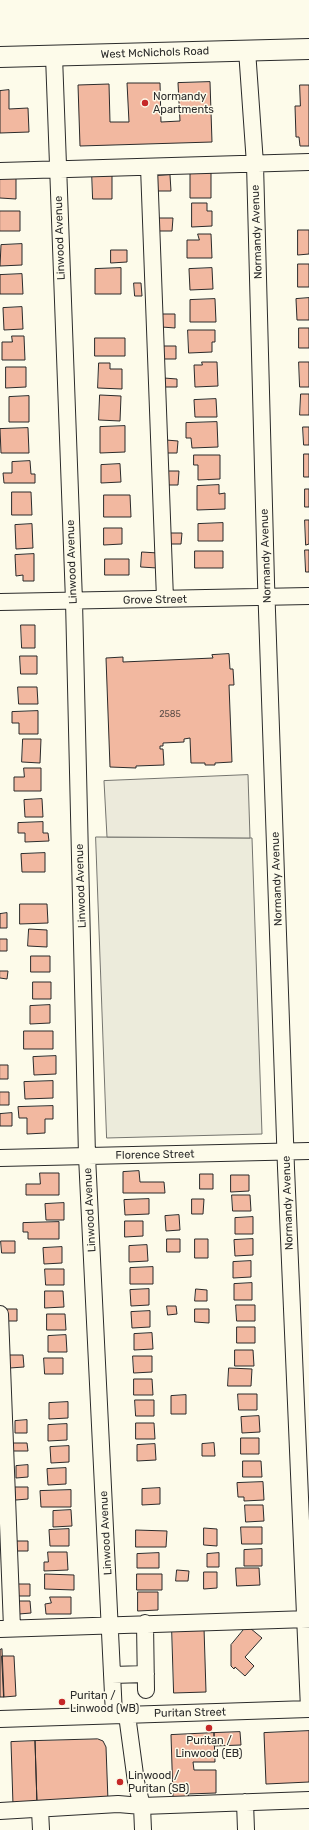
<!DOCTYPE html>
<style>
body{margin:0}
canvas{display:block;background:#fdfbea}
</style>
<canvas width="309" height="1830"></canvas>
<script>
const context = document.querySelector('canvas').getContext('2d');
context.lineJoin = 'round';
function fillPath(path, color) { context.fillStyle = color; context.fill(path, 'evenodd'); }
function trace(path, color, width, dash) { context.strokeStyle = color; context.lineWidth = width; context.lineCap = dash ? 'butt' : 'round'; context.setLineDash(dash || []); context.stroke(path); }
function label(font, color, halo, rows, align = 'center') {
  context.font = font + ' Rubik,sans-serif'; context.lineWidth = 3; context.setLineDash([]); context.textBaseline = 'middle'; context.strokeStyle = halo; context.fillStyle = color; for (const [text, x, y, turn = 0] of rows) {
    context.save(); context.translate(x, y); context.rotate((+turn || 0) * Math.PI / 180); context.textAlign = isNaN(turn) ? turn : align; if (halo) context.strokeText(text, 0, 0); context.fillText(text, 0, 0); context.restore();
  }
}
const green = new Path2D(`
 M96,837L252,838L262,1134L107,1138Z`);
fillPath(green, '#ecebdb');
trace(green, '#74746e', 1);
const parking = new Path2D(`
 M248,775L250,838L107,837L104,781Z`);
fillPath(parking, '#eceadb');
trace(parking, '#74746e', 1);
const building = new Path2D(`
 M210,82L212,142L80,146L78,85L109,84L110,122H129L127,83H160L161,122L180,121L178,83Z
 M300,85H309V146H300L299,137H296L295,106H300Z
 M9,90V109L28,108L29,132L0,133V91Z
 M92,172H112V199H93Z
 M211,173V198H190V174Z
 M170,175L171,191H156L155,176Z
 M0,177H16V199L0,198Z
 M192,203H207V211H212V226L192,227Z
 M0,211H20V231H0Z
 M158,218H173L172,231H157Z
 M298,230H309V254L298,255Z
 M198,234H211L212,258H187V240H199Z
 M22,244V265L0,266L1,245Z
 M111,250H127V262L111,263Z
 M298,264H309V287H298Z
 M121,268V294H95V269Z
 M212,268L213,289L190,290L189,269Z
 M22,274L23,294H0V275Z
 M134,283H141L142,296H135Z
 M309,298V320H297L296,299Z
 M215,299L216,322H190V300Z
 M22,307L23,329L4,330L3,308Z
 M162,314H175V328L162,327Z
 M299,328H309V348H299Z
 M188,330H215V342H212V352L189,353Z
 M12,336H24L25,360H2V342H12Z
 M95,338H125V356H95Z
 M162,346H176V359H163Z
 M202,362H217L218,386L195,387L194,365H202Z
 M299,362H309V387H300Z
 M99,363H110V369H122V389L98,388Z
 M6,367H26V387L6,388Z
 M164,378L177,379V387H163Z
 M301,394H309V415H300Z
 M100,395L121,396L120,421L99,420Z
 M29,396V422H9V397Z
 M216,399L217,417H195L194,400Z
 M217,422L218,447L192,448L191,438H186V423Z
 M125,426V452L100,453V427Z
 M303,427H309V445H304Z
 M28,428L29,453H1L0,429Z
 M166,440L178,441L177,453H165Z
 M304,454H309V477H304Z
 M194,455H220V479L198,480V465H194Z
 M30,461L31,474H35V483H4L3,473H12V462Z
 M120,464L121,482L101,483V465Z
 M166,471H179L178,485H166Z
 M219,485V494L225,493V509L197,510V486Z
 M305,489H309V507H305Z
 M12,492H31L32,515H12Z
 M104,495H130L131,517H104Z
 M305,520H309V544L306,545Z
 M223,523V541H198V524Z
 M32,524L33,548L16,549L15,525Z
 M104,528H122V544L104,545Z
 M169,533H182L181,544H169Z
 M305,550H309V572H306Z
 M195,551H223V568H195Z
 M142,552L158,553L157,568L141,567Z
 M34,554V581H23V575L16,576L15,555Z
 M105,559H129V575H105Z
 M21,625H35V648H22Z
 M229,654L230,669H233L234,685H229L232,762L215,763V765H205V763H191L190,738L184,739V742L163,743V746H160V749H163L164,765L136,766V768L110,767L106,658L123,657V662L213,658L212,655Z
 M20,656H37V674H21Z
 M18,687H37L38,704H19Z
 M38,711V734H19V723H12V712Z
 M23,739H41L40,763L22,762Z
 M24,768H41V791H14V777H24Z
 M42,799L43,817H25L24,800Z
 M43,822V833H48L49,841L25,842V833H18V823Z
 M45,853V872H22L21,854Z
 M20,904H47L48,923L20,924Z
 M7,913V928H0V914Z
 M29,929L47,930V947L28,946Z
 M0,939H7V951H0Z
 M31,956H50V972H31Z
 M0,971H8L7,979L0,978Z
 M33,982H51V999H33Z
 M50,1005V1023L30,1024V1006Z
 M24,1031H53V1049H24Z
 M56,1056V1074L34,1075L33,1057Z
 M0,1065H8V1079H0Z
 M53,1081V1098L25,1099L24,1082Z
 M0,1092H9V1105H0Z
 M53,1106V1119H45V1133L27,1134V1118H19L18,1107Z
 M12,1113V1126H0V1114Z
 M139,1171L140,1182H164L165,1193H123V1172Z
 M40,1173H59V1195H26V1184H40Z
 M200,1174H213V1189H200Z
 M231,1175H249V1191L231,1192Z
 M232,1195H250L251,1211H233Z
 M149,1199V1214L125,1215L124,1200Z
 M192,1199H204L203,1214H192Z
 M64,1203V1220H46L45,1204Z
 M179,1215L180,1230L166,1231L165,1216Z
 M253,1217V1234H235V1218Z
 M125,1221H143V1236L125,1237Z
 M59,1222V1239H28V1232H23V1223Z
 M167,1239H180V1252H167Z
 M195,1239H208V1258H195Z
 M253,1239V1255L235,1256L234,1240Z
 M1,1241H15V1253H2Z
 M147,1245L148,1261L129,1262V1246Z
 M62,1247V1263L44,1264L43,1248Z
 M251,1261V1277L233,1278V1262Z
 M153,1267V1284H130V1268Z
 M45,1269H64V1285H46Z
 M252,1283V1300H234V1284Z
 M149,1289V1305L131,1306L130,1290Z
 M196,1289L207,1290V1301H195Z
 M45,1291H63L64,1307L45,1308Z
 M236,1305H255V1321H237Z
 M167,1306H176L177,1314L168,1315Z
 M4,1309H17V1321H5Z
 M195,1309H209V1323L195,1322Z
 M150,1311V1327L132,1328L131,1312Z
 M47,1314H65L66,1330H47Z
 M237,1327H255V1343H237Z
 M152,1333L153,1349L134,1350V1334Z
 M66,1335L67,1352H48V1336Z
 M235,1350H253L254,1366H235Z
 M9,1355H23L24,1367L10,1368Z
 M133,1356H152V1372L134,1373Z
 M44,1358H63V1374H45Z
 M229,1368L252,1369L251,1386H228Z
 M134,1379H152L153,1395H134Z
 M238,1394H257V1410H239Z
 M186,1395V1414H171V1396Z
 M135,1400H154V1416H136Z
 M68,1402V1418L49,1419V1403Z
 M259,1416L260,1432L242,1433L241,1417Z
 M27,1420V1433H15V1421Z
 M136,1423H154L155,1439H136Z
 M67,1424V1440L48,1441V1425Z
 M241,1438H259V1454H241Z
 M13,1443H27L28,1451H13Z
 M214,1443L215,1456H202V1444Z
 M155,1444L156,1460L137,1461V1445Z
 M69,1446V1462L51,1463L50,1447Z
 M243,1461H261L262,1477H243Z
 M28,1465V1477L16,1478V1466Z
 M66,1468V1484L48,1485L47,1469Z
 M263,1482L264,1500L244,1501V1497H238L237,1483Z
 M15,1487H28V1499L16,1500Z
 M160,1488V1504L142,1505V1489Z
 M71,1490V1507H41L40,1491Z
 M245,1505H263L264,1521L246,1522Z
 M71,1510L72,1526L53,1527V1511Z
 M241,1527H262V1544H242Z
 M204,1528L217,1529V1546L204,1545Z
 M69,1529V1546H50L49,1530Z
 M136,1530L167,1531L166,1547H136Z
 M14,1541H28V1551H14Z
 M262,1549V1566H244V1550Z
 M48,1552H67L68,1570L44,1571V1562H48Z
 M159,1553V1568H137V1554Z
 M219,1553V1567H207V1554Z
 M236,1568H259L260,1585L237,1586Z
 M177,1570L189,1571L188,1581H176Z
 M204,1572H217V1588L204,1589Z
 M45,1574L74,1575V1590L45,1589Z
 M137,1574H162V1590H137Z
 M18,1584H30V1596H18Z
 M138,1592H158V1610L138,1611Z
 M50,1597H71V1614H46L45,1604L51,1603Z
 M18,1601H30L31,1613L19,1614Z
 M246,1627L250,1628L262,1638L245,1657L254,1666L245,1676L235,1667L234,1669L231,1666V1645Z
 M172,1628H204L206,1692L174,1693Z
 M2,1649L4,1697H0V1650Z
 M2,1656H14L16,1696L4,1697Z
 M309,1731V1782L266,1784L264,1733Z
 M240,1732L241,1745L214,1746V1733Z
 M214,1733L215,1762H193L194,1770H216V1793L188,1794L189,1797H173L171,1735Z
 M98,1739L103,1741L106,1747L108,1801L37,1804L35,1741Z
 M35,1741L37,1804L13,1805L11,1742Z`);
fillPath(building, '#f2b8a0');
trace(building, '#2b2b2b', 1);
const minor = new Path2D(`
 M247,50L255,164L266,582L286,1168L309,1709
 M54,56L74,601L87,1156L114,1715
 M149,167L165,599
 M0,171L309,162
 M0,602L309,596
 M0,1158L309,1151
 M0,1314L12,1628
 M145,1623L146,1690
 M0,1629L309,1619
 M112,1675L146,1674
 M127,1715L136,1782L142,1806L143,1830
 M0,1719L309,1709
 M245,1802L246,1830
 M40,1810L41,1830
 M0,1811L118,1804L142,1806L309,1800`);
const major = new Path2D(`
 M0,57L309,49`);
trace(minor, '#2b2b2b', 18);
trace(major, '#2b2b2b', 22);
trace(minor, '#fdfbea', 16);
trace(major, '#fdfbea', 20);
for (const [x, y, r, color] of [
 [145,103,4,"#c62828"],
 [62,1702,4,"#c62828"],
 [209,1728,4,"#c62828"],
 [120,1782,4,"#c62828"]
]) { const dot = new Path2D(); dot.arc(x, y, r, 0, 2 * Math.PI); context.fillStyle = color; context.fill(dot); trace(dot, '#fdfbea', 1.5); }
label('9px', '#5d4e48', null, [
 ["2585",170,714]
]);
label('11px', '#2b2b2b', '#fdfbea', [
 ["West McNichols Road",155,53,-2],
 ["Normandy Avenue",257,232,-92],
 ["Linwood Avenue",60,238,-92],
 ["Normandy Avenue",266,556,-92],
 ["Linwood Avenue",72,562,-92],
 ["Grove Street",155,600,-1],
 ["Normandy Avenue",277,879,-92],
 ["Linwood Avenue",81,886,-92],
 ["Florence Street",155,1155,-1],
 ["Normandy Avenue",288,1203,-92],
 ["Linwood Avenue",90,1210,-93],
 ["Linwood Avenue",106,1533,-93],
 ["Puritan Street",190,1713,-1]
]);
label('11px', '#2b2b2b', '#fdfbea', [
 ["Normandy",153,97],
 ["Apartments",153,110],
 ["Puritan /",70,1696],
 ["Linwood (WB)",70,1709],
 ["Puritan /",209,1741,"center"],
 ["Linwood (EB)",209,1754,"center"],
 ["Linwood /",128,1776],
 ["Puritan (SB)",128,1789]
], 'left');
</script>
